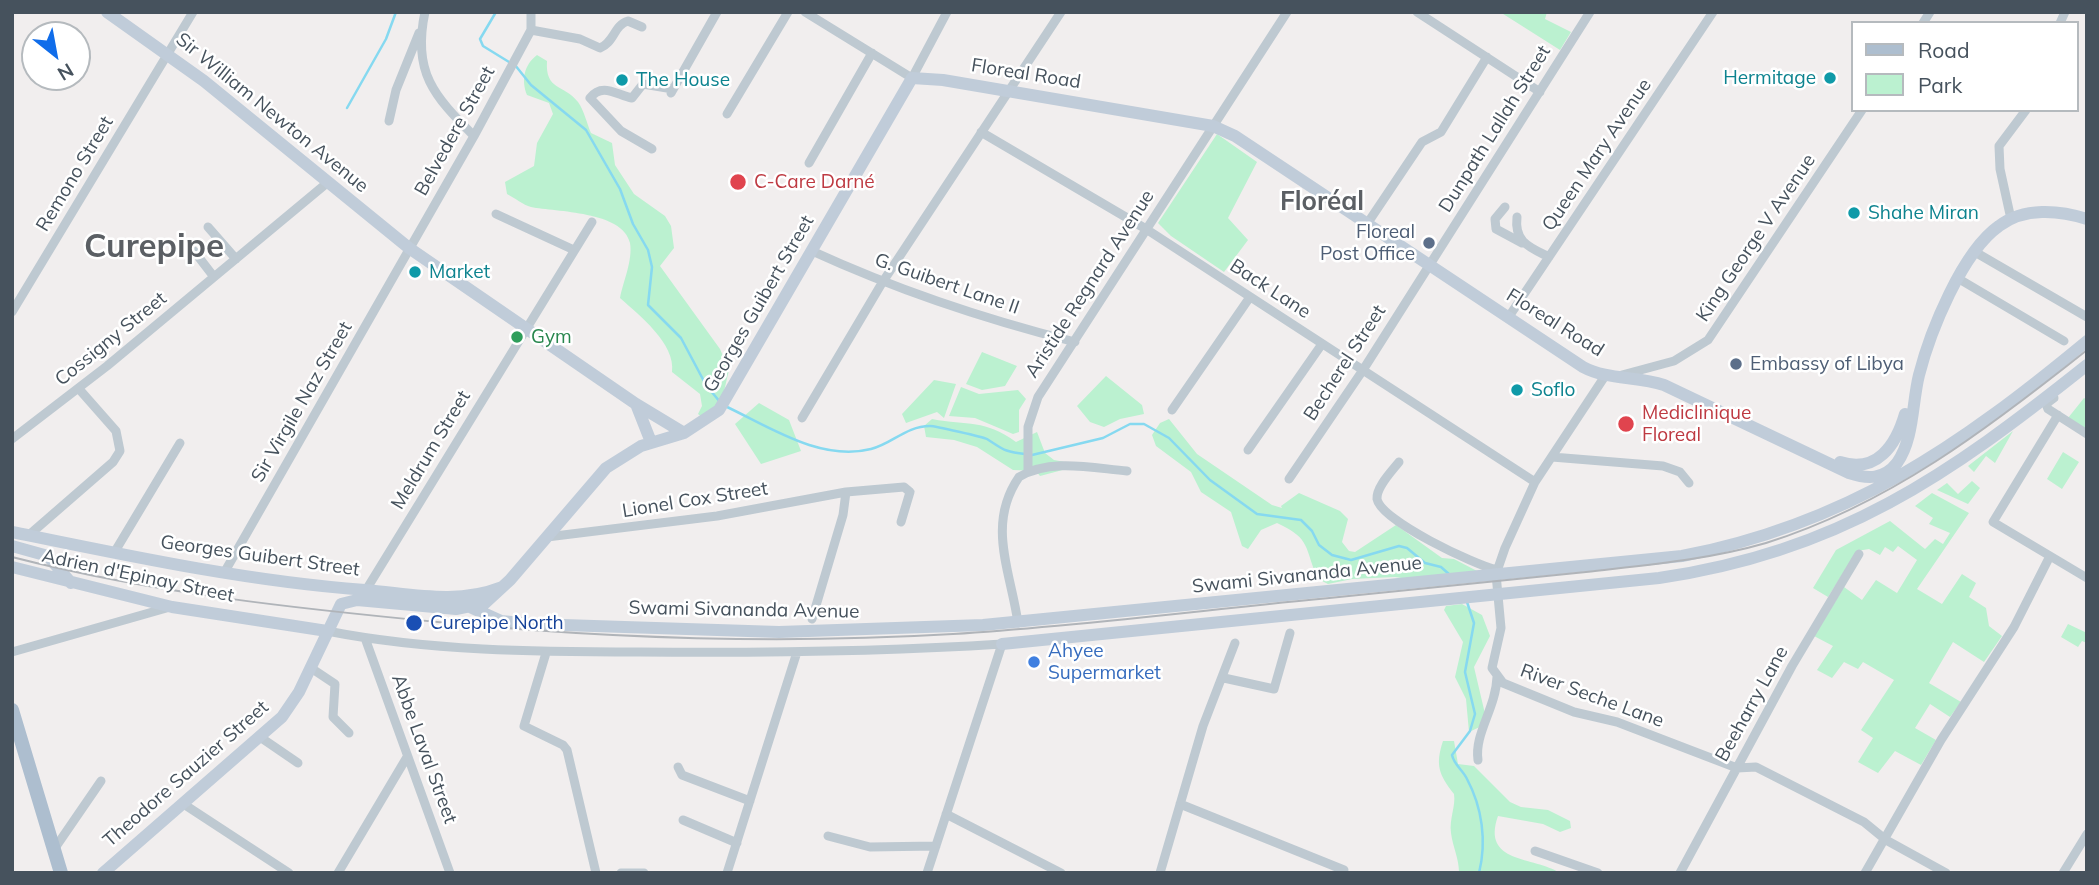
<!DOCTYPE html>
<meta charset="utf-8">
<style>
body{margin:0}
#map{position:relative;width:2099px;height:885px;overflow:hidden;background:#f1eeee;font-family:Mulish,sans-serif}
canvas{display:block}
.frame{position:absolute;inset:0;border:14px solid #46525d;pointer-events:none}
.legend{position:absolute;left:1851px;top:21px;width:228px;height:91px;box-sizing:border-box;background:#fff;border:2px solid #b5babe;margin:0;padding:9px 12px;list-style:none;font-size:21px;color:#46525d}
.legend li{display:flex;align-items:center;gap:14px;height:35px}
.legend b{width:35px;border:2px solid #b5babe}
.north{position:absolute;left:21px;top:21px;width:70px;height:70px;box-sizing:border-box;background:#fff;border:2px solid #b5babe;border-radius:50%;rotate:149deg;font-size:19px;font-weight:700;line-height:28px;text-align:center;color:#46525d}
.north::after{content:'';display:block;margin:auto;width:24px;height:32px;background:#106dea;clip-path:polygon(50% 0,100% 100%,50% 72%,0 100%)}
</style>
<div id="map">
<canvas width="2099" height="885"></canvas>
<div class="frame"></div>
<ul class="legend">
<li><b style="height:9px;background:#adbecf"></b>Road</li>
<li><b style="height:19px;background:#bbf1d0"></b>Park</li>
</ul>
<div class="north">N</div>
</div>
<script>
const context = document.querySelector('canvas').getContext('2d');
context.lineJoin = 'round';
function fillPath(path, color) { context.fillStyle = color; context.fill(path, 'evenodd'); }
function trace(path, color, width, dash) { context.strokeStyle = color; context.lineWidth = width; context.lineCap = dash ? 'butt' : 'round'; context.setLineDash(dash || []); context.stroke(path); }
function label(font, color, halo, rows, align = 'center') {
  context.font = font + ' Mulish,sans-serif'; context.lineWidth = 5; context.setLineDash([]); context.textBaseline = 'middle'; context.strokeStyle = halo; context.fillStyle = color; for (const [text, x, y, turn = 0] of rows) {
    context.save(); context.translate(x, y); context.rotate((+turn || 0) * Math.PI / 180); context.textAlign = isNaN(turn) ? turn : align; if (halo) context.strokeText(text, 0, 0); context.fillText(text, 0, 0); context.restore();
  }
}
fillPath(new Path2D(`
 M1500,12H1547L1545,19L1571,32L1560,50Z
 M537,55L547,61C545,91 564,84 578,102C584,110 587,124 591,133L612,143L615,165L634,194L665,216L671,226L674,248L660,266L720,349L729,370L721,404L704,419L698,414L702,406L700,394L672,372C676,344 639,315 620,298C623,282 633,260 630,243C623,211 556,212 531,207C523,205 515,198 507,194L505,182L534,166L537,143L553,114L549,103L527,95C521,80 524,65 537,55Z
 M1217,134L1257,162L1228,218L1248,240L1224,272L1171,236L1158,223Z
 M982,352L1017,366L1005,386L982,390L966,384Z
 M1106,376L1142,405L1144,414L1120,419L1104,427L1090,422L1077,406Z
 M934,380L956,384L944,418L937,412L906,423L902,414Z
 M961,387L979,394L1018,390L1026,399L1019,410V432L1013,434L975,418L949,416Z
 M2084,398L2087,400V430L2068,418Z
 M759,403L789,420L801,451L761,464L735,424Z
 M932,419C968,426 985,419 1016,442L1037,432L1045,453L1054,460L1070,463V468L1040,476L1036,471L1013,470L977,447L954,440L926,437L924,426Z
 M1169,419L1197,454L1272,505L1282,508L1281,506L1299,493L1340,511L1348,519L1342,542L1349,551L1355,552L1396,525L1442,558L1454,559L1477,571L1408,579L1395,577L1352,579L1328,584L1318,579C1304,548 1312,539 1277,523L1261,530L1248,549L1242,546L1231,512L1201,492L1191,472L1156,446L1152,435L1160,423Z
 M2013,431L1995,463L1986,456L1974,472L1968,466Z
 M2063,452L2079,462L2062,489L2047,479Z
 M1972,481L1980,488L1968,504L1937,490L1947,483L1958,494Z
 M1932,493L1969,513L1917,589L1942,604L1962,574L1976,583L1969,597L1986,608L1989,626L2002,636L1984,662L1953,642L1929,683L1961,702L1950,717L1930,704L1915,728L1936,740L1921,765L1895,751L1878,773L1858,762L1873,738L1861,730L1894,680L1863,662L1858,669L1844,662L1832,678L1817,670L1833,646L1814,636L1844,587L1862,600L1876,580L1897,593L1917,560L1898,546L1893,552L1885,547L1880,555L1869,549L1857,551L1828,597L1813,588L1836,550L1890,521L1925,549L1935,539L1943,544L1950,533L1929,524L1933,518L1915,506Z
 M1462,604L1482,615L1490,636L1474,667L1486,718L1484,725L1469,732L1466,699L1455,677L1463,642L1444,610L1446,606Z
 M2068,624L2087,633V643L2082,641L2078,647L2061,637Z
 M1443,741H1454L1458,764L1474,766L1510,802L1521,807L1548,810L1570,821L1571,828L1560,832L1543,824L1498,816C1481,864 1534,856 1560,873H1459C1459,858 1453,848 1451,833C1449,819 1456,806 1454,794C1439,775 1435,765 1443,741Z`), '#bbf1d0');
trace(new Path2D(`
 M496,12L480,39L483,46L509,62
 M515,65L531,85L586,130L620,189L633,224L648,250L652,267L648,305L681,338L706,385L720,402
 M347,108L386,39L396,12
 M725,406C768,426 820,462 871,449C892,444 906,426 930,426C935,426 983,437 987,439C1003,449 1004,452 1025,454
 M1032,455L1103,438L1130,424H1144L1169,438L1210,480L1257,514L1301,520L1312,531L1319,545L1332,555L1351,560L1399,546L1407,548L1425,563L1441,567L1450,575
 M1467,602L1474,623L1465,672L1475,714L1470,731L1452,755C1454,765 1463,770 1467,779C1482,807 1487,841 1479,873`), '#86d9f0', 2.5);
trace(new Path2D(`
 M425,12C412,72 434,96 474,136
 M805,12L912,78L947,12
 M1417,12L1540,92
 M1923,23L1930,12
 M2060,23L2065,12
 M531,30L580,39L600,48C614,43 614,25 628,21L642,27
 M671,93L717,12
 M727,114L788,12
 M389,121L396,90L419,33
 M981,132L1146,229L1535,482
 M652,149L621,131L590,98C602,82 617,95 632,98L643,84L673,89
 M809,163L872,53
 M1505,207L1495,219L1496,229L1522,243
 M496,214L574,250
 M1517,217C1514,242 1529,247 1549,257
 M2011,219L2000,169L1999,146L2026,110
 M1367,224L1422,142L1441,132L1487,57
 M208,227L236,259
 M194,251L214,277
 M812,251C897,290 984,319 1075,342
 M1975,252L2087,317
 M1959,279L2064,341
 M12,312L193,12
 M1508,318L1713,12
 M1622,375L1674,361L1708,340L1862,110
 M1605,376L1535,482L1505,548L1496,574L1501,628L1492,668L1503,683L1574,712L1617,722L1737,768L1756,767L1864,822L1886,840L1946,873
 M2054,398L2046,404L2048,409L2087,434
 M1172,410L1250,297
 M2058,415L1993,522L2087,578
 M802,418L882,283L1061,12
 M12,439L107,366L327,183
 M1248,450L1322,344
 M1552,457L1663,466L1680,472L1689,483
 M1399,462C1392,471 1376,487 1377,499C1381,521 1475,565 1497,570
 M1028,471V427L1038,397L1287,12
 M1289,479L1363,370L1590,12
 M29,535L113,462L120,451L116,431L79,389
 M547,537L717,516L846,492L904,487L910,492L901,522
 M114,553L180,443
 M224,573L474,136L531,30V12
 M366,590L592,222
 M812,619L843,515L846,492
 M1018,623C1011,572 986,525 1019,477C1050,458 1092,468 1127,471
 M327,631C429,651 536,652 640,652C760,653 881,652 1002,644L927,873
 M365,638L450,873
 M12,652L170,607
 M546,653L524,726L563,745L567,750L596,873
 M311,668L335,684L333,717L349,733
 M1224,678L1274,689L1290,633
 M260,737L298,763
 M1478,760C1474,734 1496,708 1497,677
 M678,767L682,775L750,801
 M182,803L289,873
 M1180,804L1344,870
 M946,814L1061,873
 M683,820L737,843
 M828,836L870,847L936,846
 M55,848L101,781
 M1535,851L1598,873
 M338,873L407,757
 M621,873H644
 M727,873L797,652
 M1160,873L1203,726L1235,643
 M1680,873L1792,666L1859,554
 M1865,873L1941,740L2014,627L2050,556
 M2063,873L2087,834`), '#bec9d1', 9);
trace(new Path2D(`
 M107,12L204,81L409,248L636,404L684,433
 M636,404L651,442
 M1840,462C1877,474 1896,445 1905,414
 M12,532C129,556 246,581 365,590C413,594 456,605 502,587
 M12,546L48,556L71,583
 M12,567L172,607L327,631
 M438,598L459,602L501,621L532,624L779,632L983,625L1682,556C1848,524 1960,446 2087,341
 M1002,644L1659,578C1839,552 1949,475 2087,365
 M103,873L282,717L299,692L341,604L357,600L456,609L485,603L510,580L606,468L641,446L684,433L719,410L912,78L943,80L1213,126L1235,136L1583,367C1607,380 1637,376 1664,385L1849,473C1867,479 1884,480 1897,463C1914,439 1912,403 1919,375C1930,332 1962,252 1999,226C2024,207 2059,210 2087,219`), '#c0ccd9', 12);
trace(new Path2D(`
 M12,710L61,873`), '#adbecf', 14);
trace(new Path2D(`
 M12,557C156,594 301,609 448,623C616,639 785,644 953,634C1082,626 1211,609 1339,597C1421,589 1503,581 1586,572C1646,565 1707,560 1766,543C1888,505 1989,428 2087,350`), '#b0b4b9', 2);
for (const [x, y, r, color] of [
 [1830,78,7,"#0f9aa8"],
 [622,80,7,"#0f9aa8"],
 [738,182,9,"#e0444e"],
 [1854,213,7,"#0f9aa8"],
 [1429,243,7,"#5c6f8a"],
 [415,272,7,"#0f9aa8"],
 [517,337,7,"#2e9e5b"],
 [1736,364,7,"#5c6f8a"],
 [1517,390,7,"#0f9aa8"],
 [1626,424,9,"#e0444e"],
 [414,623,9,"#1a4fb4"],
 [1034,662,7,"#3f7fe0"]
]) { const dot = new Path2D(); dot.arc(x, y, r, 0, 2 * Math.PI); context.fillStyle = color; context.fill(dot); trace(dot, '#fff', 2.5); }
label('19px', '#46525d', '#fff', [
 ["Floreal Road",1026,74,9],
 ["Sir William Newton Avenue",272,113,39],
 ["Dunpath Lallah Street",1495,129,-58],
 ["Belvedere Street",455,131,-61],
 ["Queen Mary Avenue",1597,155,-56],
 ["Remono Street",75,174,-59],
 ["King George V Avenue",1756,238,-56],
 ["G. Guibert Lane II",947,284,19],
 ["Aristide Regnard Avenue",1090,284,-57],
 ["Back Lane",1270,289,33],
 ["Georges Guibert Street",759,304,-60],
 ["Floreal Road",1555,323,32],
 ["Cossigny Street",111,339,-39],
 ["Becherel Street",1345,363,-57],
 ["Sir Virgile Naz Street",302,402,-60],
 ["Meldrum Street",431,450,-59],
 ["Lionel Cox Street",695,500,-9],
 ["Georges Guibert Street",260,556,8],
 ["Swami Sivananda Avenue",1307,575,-6],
 ["Adrien d'Epinay Street",138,576,12],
 ["Swami Sivananda Avenue",744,610,1],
 ["River Seche Lane",1592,696,20],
 ["Beeharry Lane",1752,704,-61],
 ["Abbe Laval Street",424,749,70],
 ["Theodore Sauzier Street",186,774,-41]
]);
label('19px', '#0d838f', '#fff', [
 ["Hermitage",1816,78,"right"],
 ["The House",636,80],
 ["Shahe Miran",1868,213],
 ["Market",429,272],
 ["Soflo",1531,390]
], 'left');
label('19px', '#be3a42', '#fff', [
 ["C-Care Darné",754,182],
 ["Mediclinique",1642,413],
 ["Floreal",1642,435]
], 'left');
label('19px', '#4e5e75', '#fff', [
 ["Floreal",1415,232],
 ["Post Office",1415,254],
 ["Embassy of Libya",1750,364,"left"]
], 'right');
label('19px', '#27864d', '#fff', [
 ["Gym",531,337]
], 'left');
label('19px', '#164399', '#fff', [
 ["Curepipe North",430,623]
], 'left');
label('19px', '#366cbe', '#fff', [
 ["Ahyee",1048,651],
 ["Supermarket",1048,673]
], 'left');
label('bold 26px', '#5b5f64', '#fff', [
 ["Floréal",1322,202]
]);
label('bold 33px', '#5b5f64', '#fff', [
 ["Curepipe",154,247]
]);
</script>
